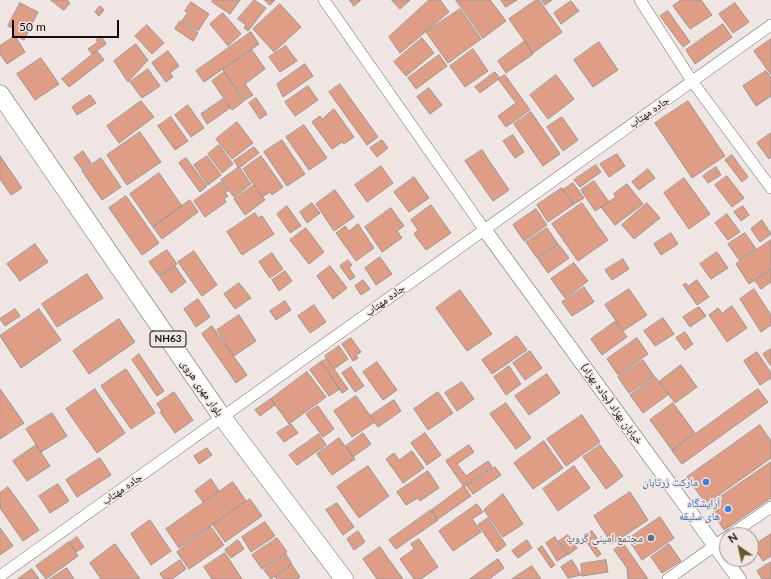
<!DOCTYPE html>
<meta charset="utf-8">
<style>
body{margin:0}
#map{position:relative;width:771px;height:579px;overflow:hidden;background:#efe5e2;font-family:Lato,sans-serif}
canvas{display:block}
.north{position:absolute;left:719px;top:527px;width:40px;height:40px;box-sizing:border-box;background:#efe5e2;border:1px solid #968f8d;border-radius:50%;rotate:326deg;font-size:11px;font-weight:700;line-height:16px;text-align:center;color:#110e0d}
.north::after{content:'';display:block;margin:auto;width:14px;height:18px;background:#665b28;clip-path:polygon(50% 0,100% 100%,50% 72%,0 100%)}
.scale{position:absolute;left:12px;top:20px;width:107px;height:18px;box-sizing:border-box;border:2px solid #110e0d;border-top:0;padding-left:5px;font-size:12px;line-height:14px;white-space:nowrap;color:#110e0d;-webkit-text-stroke:3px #efe5e2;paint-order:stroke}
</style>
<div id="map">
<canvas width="771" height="579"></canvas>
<div class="north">N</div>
<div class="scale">50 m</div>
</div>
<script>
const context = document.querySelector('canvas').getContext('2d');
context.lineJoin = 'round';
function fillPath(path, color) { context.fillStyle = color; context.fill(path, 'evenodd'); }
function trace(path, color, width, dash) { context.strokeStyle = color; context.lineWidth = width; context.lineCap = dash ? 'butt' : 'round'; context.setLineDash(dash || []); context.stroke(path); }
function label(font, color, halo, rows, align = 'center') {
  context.font = font + ' Lato,"Noto Naskh Arabic",sans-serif'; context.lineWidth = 3.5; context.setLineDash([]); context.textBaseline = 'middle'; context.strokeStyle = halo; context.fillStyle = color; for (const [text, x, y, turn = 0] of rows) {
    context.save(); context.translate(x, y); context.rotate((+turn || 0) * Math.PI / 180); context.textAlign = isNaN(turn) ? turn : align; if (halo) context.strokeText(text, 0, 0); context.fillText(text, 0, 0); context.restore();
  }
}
const building = new Path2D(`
 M51,0H67L70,3L64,10Z
 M213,0H240L230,14L212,2Z
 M254,0L266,8L248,31L244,28L246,25L238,19Z
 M265,0H275L270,5Z
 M350,0H361L354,6Z
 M392,0H410L400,9Z
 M429,0H440L449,12L400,53L389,37Z
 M456,0H490L506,21L483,38Z
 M501,0H517L506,7Z
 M536,0H539L562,32L533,53L509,19Z
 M542,0H552L545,5Z
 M681,0H701L712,15L690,29L673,6Z
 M571,1L579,11L561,24L554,13Z
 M191,2L209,14L198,31L182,21L188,12L185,11Z
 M20,3L38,12L24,40L12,34L15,29L8,26Z
 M735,3L749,22L733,33L719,14Z
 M280,4L301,27L274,52L253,29Z
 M100,6L104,10L99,16L95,12Z
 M460,9L481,39L448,63L426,32Z
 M668,11L690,42L683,47L660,16Z
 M223,13L241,34L228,46L210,24Z
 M180,21L198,33L193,41L175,29Z
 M723,24L732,37L695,64L686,50Z
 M147,25L164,43L152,54L135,36Z
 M251,32L259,44L204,82L196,71Z
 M15,36L25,52L7,64L0,54V46Z
 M101,36L106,44L92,54L88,49L98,42L96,40Z
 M422,38L434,53L406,76L394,62Z
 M771,39V75L754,51Z
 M525,41L533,54L506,73L498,61Z
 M599,42L618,70L593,87L574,60Z
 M136,44L148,60L128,82L114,61Z
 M286,46L297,61L280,72L269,57Z
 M473,49L488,71L465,87L450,66Z
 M252,50L265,69L245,84L253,95L245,100L223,70Z
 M97,51L104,60L69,87L62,79Z
 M168,51L179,66L170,73L173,77L166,82L152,63Z
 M439,55L447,66L416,89L408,78Z
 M41,58L59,84L35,100L17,74Z
 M305,64L313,76L283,97L277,84Z
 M148,69L160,86L142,98L130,82Z
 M766,71L771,78V96L756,106L743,86Z
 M224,72L244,101L232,110L212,81Z
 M495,72L500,78L480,93L475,87Z
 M505,75L530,110L506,127L498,116L516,103L498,79Z
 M556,75L574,99L548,119L530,95Z
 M340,84L378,137L367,145L329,92Z
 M308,86L318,100L295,116L285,102Z
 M429,88L442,105L430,114L417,97Z
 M90,95L96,103L77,115L72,107Z
 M256,98L267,114L260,119L249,103Z
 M223,99L230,108L207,124L201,114Z
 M141,101L154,117L119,143L107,126Z
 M688,101L725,156L692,178L655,123Z
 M188,105L204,128L191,137L175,115Z
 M334,109L354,137L344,144L342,142L332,149L312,122L320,116L322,119Z
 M531,112L560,154L543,166L514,124Z
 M171,117L188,141L175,150L158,126Z
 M562,117L578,140L563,151L547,127Z
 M237,122L253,143L232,159L216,139Z
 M304,125L327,158L309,170L286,137Z
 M140,132L161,162L127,185L107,155Z
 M771,133V157L769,159L757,143Z
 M513,135L524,152L515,158L503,141Z
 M282,140L305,174L287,186L264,152Z
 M382,140L388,148L377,157L370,148Z
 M219,145L233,164L222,173L208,154Z
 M254,147L259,153L239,168L234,161Z
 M482,150L509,190L493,201L465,161Z
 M83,151L91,163L82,169L74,158Z
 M617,154L625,166L609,177L600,164Z
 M732,155L748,177L742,182L725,160Z
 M0,156L22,188L11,195L0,179Z
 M207,156L221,175L208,185L194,165Z
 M261,156L283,187L272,195L270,192L262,197L243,169Z
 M101,158L121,187L102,200L82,171Z
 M186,158L207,186L200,192L179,163Z
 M596,165L601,172L580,187L574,180Z
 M381,166L393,183L367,202L355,185Z
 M239,167L251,184L234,197L221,180Z
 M716,167L721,175L708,183L703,176Z
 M648,169L655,178L639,190L632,182Z
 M159,173L182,206L153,227L130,194Z
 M727,176L744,198L732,207L715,185Z
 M414,177L429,198L409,212L394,192Z
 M684,178L710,214L689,229L664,193Z
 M594,181L609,202L595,211L581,190Z
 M221,182L228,191L225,193L228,196L224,199L226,202L205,217L194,201Z
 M573,183L584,198L574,204L563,190Z
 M627,184L643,204L615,225L601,207L616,197L614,194Z
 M254,185L265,200L245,215L234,199Z
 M562,188L574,204L548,222L537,205Z
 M335,190L354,217L334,231L316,204Z
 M126,196L159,243L142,255L109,208Z
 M190,200L198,212L162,239L153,227Z
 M312,203L320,213L307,223L300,212Z
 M582,203L608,240L578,261L552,224Z
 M647,203L660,218L634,239L622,225Z
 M431,205L451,233L426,250L414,234L418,230L411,220Z
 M287,206L301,226L290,233L277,214Z
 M743,206L749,215L741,221L734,212Z
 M391,208L404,226L397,231L402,238L382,252L365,227Z
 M536,209L547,225L524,241L513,225Z
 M255,213L258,218L262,216L274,234L242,255L227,232Z
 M727,214L740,232L728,240L715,223Z
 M762,220L771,234L760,242L751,229Z
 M358,224L374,248L356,261L336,233L345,226L349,231Z
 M306,228L324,252L309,264L290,240Z
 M547,228L558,244L537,258L526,242Z
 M671,233L678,244L661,255L654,244Z
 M745,233L756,249L739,260L728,244Z
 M771,240V269L749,284L736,264Z
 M35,244L48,262L20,281L7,264Z
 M559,245L569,258L548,273L538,259Z
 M167,250L177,264L159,276L149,262Z
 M194,251L217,285L202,296L178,262Z
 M717,252L728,268L711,279L700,264Z
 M272,253L283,269L270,278L259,262Z
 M380,257L392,274L376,285L365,268Z
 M623,259L629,269L612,280L605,270Z
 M348,260L352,265L349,268L355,277L350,280L340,266Z
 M574,263L588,281L565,298L551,279Z
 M175,266L186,282L171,293L160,277Z
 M330,266L347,288L333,299L317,276Z
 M771,270V282L761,289L755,281Z
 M285,271L292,281L279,291L272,280Z
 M87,274L103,298L57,327L42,304Z
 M363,280L370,289L361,295L355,286Z
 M697,280L709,297L697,305L683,285L686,283L688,286Z
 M239,283L251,298L235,309L224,294Z
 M584,287L594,302L572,316L562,302Z
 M629,289L647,315L623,331L605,305Z
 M754,289L771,315V325L761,332L740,299Z
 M460,290L492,334L467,351L436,308Z
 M198,299L210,317L196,327L184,309Z
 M285,301L291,310L276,320L270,311Z
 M314,305L326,322L310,333L298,316Z
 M732,306L747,328L727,342L709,315L718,308L722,313Z
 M699,307L706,316L690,327L683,317Z
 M15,309L20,316L5,326L0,319Z
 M39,309L61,340L21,368L0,336Z
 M239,315L256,341L234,356L217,330Z
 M663,318L674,334L655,346L644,331Z
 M119,319L135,342L89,374L73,351Z
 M616,321L627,337L602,355L591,339Z
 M212,326L247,375L236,383L202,334Z
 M685,332L693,344L685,350L676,338Z
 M517,336L527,350L492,374L482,360Z
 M351,338L361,352L356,355L358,358L353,361L342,344Z
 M637,338L648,354L618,375L607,359Z
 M339,346L348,359L334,369L325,356Z
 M771,349V366L763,354Z
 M530,351L542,368L525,380L513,363Z
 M757,352L771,373V378L760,385L744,361Z
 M139,354L164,391L157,396L132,360Z
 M327,359L348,389L342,393L321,362Z
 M643,360L654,376L629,393L618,377Z
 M321,362L340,389L329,396L310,370Z
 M377,362L397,390L383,400L363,372Z
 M681,365L697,387L675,403L659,382Z
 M509,366L521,384L506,395L494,377Z
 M351,367L364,386L355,392L342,373Z
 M126,369L155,413L131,429L101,386Z
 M307,372L326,397L289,424L271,399Z
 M547,374L560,393L529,415L515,396Z
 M655,377L669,394L643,413L630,395Z
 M462,382L474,399L457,411L445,393Z
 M0,389L24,423L0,439Z
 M95,389L125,433L97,453L66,409Z
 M758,389L768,402L682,464L672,451Z
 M174,392L193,420L175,433L160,412L162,411L157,404Z
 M438,392L453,413L428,430L414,409Z
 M356,396L375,422L352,437L334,411Z
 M271,399L275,405L260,416L255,410Z
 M394,400L401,411L378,427L370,416Z
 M506,403L531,438L516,449L490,414Z
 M673,403L695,433L672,450L650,420Z
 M318,406L334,429L323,437L306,414Z
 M52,413L67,436L41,452L26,429Z
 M582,415L600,442L566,466L547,439Z
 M291,424L298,433L284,442L277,433Z
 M760,425L771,441V458L706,504L687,477Z
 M363,433L371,444L353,457L346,446Z
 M425,433L441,455L427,465L411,443Z
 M319,434L326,445L297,465L289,455Z
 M339,438L355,459L332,475L317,454Z
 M544,441L563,468L533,489L514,463Z
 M36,445L50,466L27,481L13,461Z
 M469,445L474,452L457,464L466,476L488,461L492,467L464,487L446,461Z
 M600,445L623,476L606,489L583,457Z
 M207,448L212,455L199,464L194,456Z
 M412,451L424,468L403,483L386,459L394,453L399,460Z
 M100,458L111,475L77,497L66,480Z
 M771,462V498L724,530L712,512L715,510L710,504Z
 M368,466L389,496L359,518L337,487Z
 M574,466L590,488L558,511L543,489Z
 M495,467L501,475L473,494L467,486Z
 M428,471L439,488L420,501L418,498L406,505L397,492Z
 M211,479L219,491L203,502L195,491Z
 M233,482L246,501L179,548L166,529Z
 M58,484L69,501L50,513L39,496Z
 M464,486L471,496L438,519L432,510Z
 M8,487L39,530L23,541L0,508V493Z
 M630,492L648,520L612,544L594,516Z
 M503,494L523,524L503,537L484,510Z
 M250,499L262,516L225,542L213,525Z
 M337,503L354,527L343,535L326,510Z
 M477,504L483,512L472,519L481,532L453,551L439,531Z
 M431,510L438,520L396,549L389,540Z
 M660,517L674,538L642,560L628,539Z
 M488,518L506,545L497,552L478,525Z
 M150,520L171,551L151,565L131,534Z
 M265,522L275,536L251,552L242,537Z
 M211,527L224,545L189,569L177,552Z
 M0,528L13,546L0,555Z
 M358,531L365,542L354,550L347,539Z
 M592,531L597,538L592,541L601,554L597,557L583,537Z
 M771,534V556L763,561L753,546Z
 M568,535L577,548L568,555L559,541Z
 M77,537L84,547L76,552L70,542Z
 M555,537L567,555L557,561L546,543Z
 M277,538L287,552L262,569L252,555Z
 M419,539L438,567L421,579H414L400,559L414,549L411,544Z
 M238,540L244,549L231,558L225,550Z
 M527,540L532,548L518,558L512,551Z
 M69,542L78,556L46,579L36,566Z
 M623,543L648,579H628L627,568L614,550Z
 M115,544L140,579H101L90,563Z
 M669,544L681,561L662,573L651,557Z
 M542,546L555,565L551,568L538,549Z
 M380,547L403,579H377L363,559Z
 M225,553L242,579H212L204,567Z
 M286,554L292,564L271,579L264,570Z
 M498,559L504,568L489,579H470Z
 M180,560L186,569L172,579H164L160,574Z
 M572,560L581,575L568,578L561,567Z
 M606,560L608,572L582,576L581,564Z
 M771,562V579H762L757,571Z
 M292,565L300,577L297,579H277L275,577Z
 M532,566L541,579H512Z
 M67,568L74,579H50Z
 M32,569L39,579H18Z`);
fillPath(building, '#e09d85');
trace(building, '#9e9592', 1);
const minor = new Path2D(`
 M324,0L484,229
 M640,0L692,81L771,188
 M730,535L771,507
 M0,576L771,25
 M668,579L727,537`);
const tertiary = new Path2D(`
 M484,229L739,579`);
const trunk = new Path2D(`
 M0,94L222,417L344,579`);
trace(minor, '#766d6a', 12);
trace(tertiary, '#766d6a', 15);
trace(trunk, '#766d6a', 19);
trace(minor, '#fff', 11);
trace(tertiary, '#fff', 14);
trace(trunk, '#fff', 18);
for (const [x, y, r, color] of [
 [706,482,4,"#3f7fe0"],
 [728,509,4,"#3f7fe0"],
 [651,538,4,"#5c6f8a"]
]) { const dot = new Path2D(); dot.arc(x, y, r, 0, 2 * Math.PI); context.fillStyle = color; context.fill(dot); trace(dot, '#efe5e2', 1.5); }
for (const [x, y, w] of [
 [168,339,36]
]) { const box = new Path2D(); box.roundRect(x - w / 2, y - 8, w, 16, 3); context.fillStyle = '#efe5e2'; context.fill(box); trace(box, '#110e0d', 1); }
label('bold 10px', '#110e0d', null, [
 ["NH63",168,339]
]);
label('11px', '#110e0d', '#efe5e2', [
 ["جاده مهتاب",649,112,-35],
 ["جاده مهتاب",385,300,-36],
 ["بلوار مهری هروی",202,388,55],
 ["خیابان بهزاد (جاده بهزاد)",612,404,54],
 ["جاده مهتاب",122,489,-35]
]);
label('11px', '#366cbe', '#efe5e2', [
 ["مارکت زرتابان",698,482],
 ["آرایشگاه",720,503],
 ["های سلیقه",720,516]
], 'right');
label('11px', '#4e5e75', '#efe5e2', [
 ["مجتمع امینی گروپ",643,538]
], 'right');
</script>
